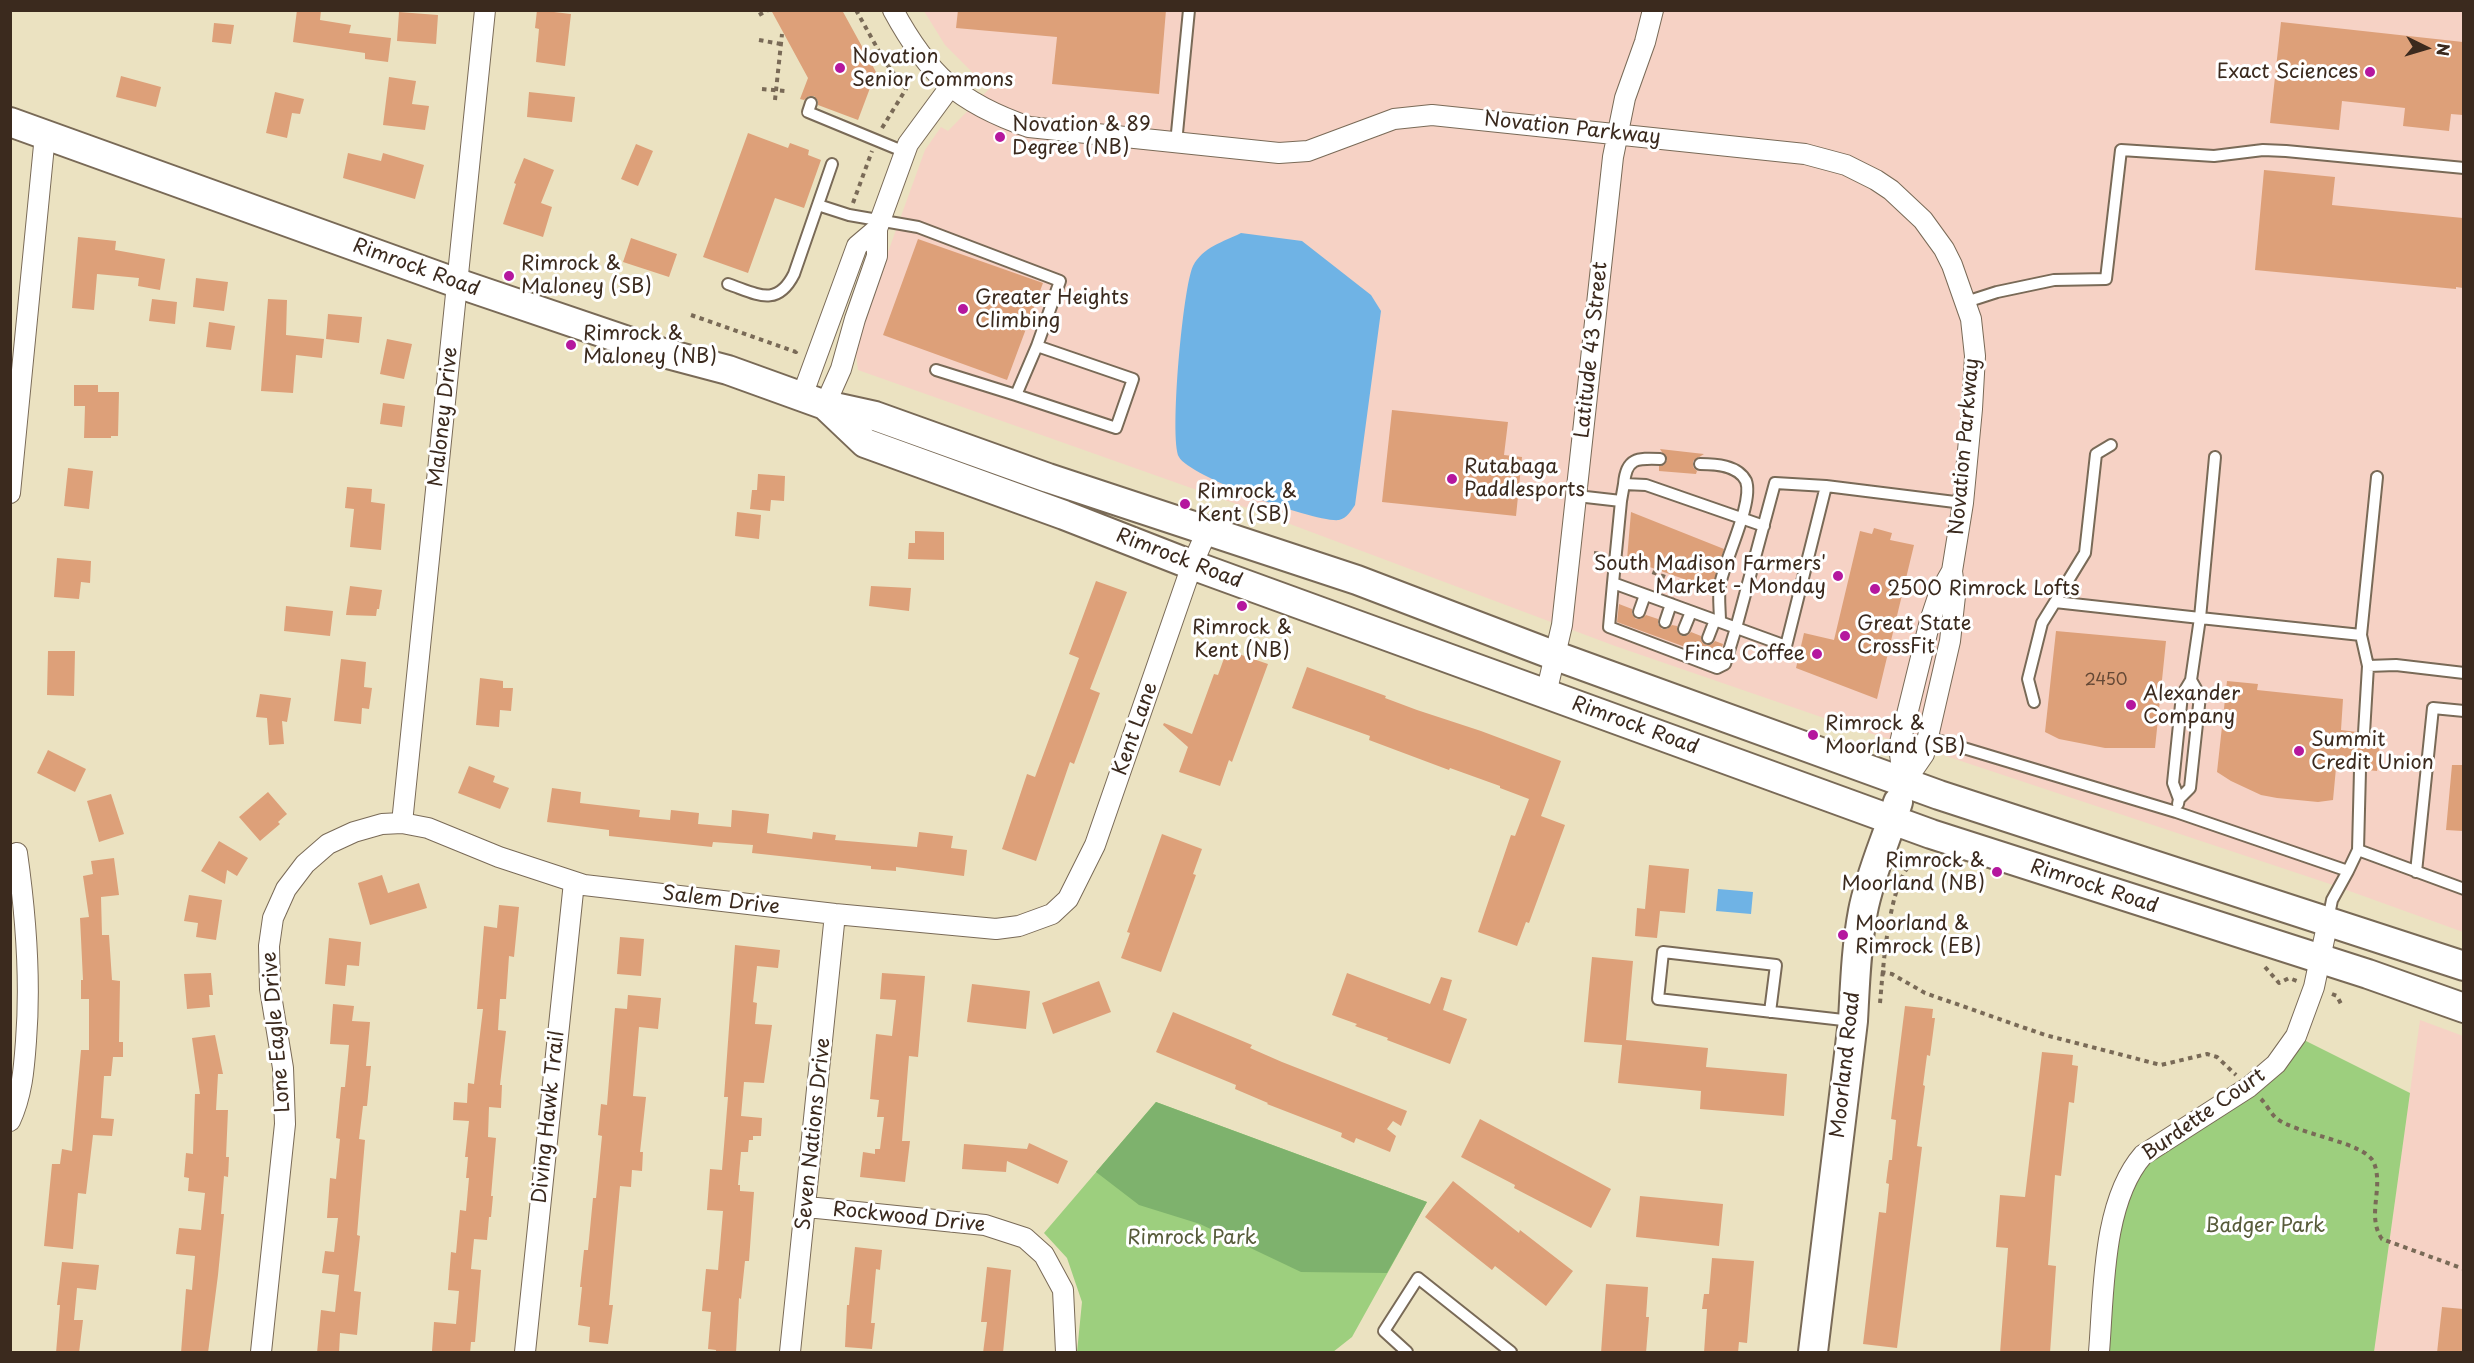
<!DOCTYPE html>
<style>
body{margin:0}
#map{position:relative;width:2474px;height:1363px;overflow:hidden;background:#ebe2c1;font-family:"Playpen Sans",sans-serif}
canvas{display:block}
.frame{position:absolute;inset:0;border:12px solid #3b2a1e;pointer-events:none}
.north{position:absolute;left:2396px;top:18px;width:60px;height:60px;-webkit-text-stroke:4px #fff;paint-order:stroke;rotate:95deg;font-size:16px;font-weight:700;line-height:24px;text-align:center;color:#3b2a1e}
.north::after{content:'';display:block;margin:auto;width:21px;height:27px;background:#3b2a1e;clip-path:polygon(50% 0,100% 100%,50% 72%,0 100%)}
</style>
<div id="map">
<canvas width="2474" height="1363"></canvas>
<div class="frame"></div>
<div class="north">N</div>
</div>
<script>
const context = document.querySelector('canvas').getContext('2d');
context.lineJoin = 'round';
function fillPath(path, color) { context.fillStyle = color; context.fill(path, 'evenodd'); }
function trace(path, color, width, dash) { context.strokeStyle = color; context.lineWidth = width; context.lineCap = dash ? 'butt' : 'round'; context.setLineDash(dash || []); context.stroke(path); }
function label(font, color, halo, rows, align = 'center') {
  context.font = font + ' "Playpen Sans",sans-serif'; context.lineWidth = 6; context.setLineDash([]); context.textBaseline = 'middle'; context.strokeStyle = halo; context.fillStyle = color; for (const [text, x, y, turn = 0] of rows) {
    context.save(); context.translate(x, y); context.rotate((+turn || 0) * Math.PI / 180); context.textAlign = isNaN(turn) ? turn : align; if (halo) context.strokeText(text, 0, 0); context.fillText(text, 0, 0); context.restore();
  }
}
fillPath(new Path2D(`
 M924,11H2463V932L2330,884L1943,755L1856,729L1615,646L1242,506L858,370L856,354L867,310L925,150L941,127L948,131L993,85L973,73L945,45Z
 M2420,1020L2463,1036V1352H2374Z`), '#f6d2c5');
fillPath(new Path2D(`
 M2296,1036L2410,1093L2374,1352H2099L2131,1169L2204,1115Z
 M1156,1102L1427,1202L1352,1337L1333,1352H1077L1082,1302L1067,1258L1044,1233Z`), '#9dcf7e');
fillPath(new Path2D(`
 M1156,1102L1427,1202L1387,1273L1301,1272L1200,1224L1139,1205L1096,1172Z`), '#7eb26d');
fillPath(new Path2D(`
 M1241,233L1302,241L1371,295L1381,311L1355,505C1351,511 1347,518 1339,520C1316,523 1190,477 1179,457C1169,439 1183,286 1193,266C1203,247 1223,242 1241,233Z
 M1718,889L1753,892L1751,914L1716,911Z`), '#6fb3e5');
fillPath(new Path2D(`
 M297,10H321L320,20L351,25L349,33L391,38L388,62L365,59V53L293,42Z
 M537,10L571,14L565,66L536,62L539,29L535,28Z
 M771,10H842L876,72L858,120L818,105V101L814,96H809L804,100L800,99L808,78Z
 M958,10H1166L1159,94L1052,84L1057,37L956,28Z
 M399,12L438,15L436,44L397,41Z
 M2281,22L2463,42V115L2451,114L2449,131L2403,126L2405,108L2342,101L2339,130L2270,123Z
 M214,23L234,25L231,44L212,42Z
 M121,76L161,87L156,107L116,97Z
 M389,77L416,81L412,104L429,106L425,130L383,125Z
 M275,92L304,99L300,114L292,113L287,138L266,133Z
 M529,92L575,97L572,122L527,117Z
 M748,133L788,148L790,143L809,150L808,155L821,160L804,208L775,198L748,273L703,257Z
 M636,144L653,151L638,186L621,179Z
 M348,153L381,161L383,153L424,165L415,199L343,178Z
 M524,158L554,170L541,203L552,207L543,237L503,224L516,184L514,183Z
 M2264,170L2335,177L2332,205L2463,218V288L2456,287V289L2255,270Z
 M78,237L116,241L115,250L165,259L160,290L138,286L139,278L97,274L94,310L72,308Z
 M631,238L677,254L669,277L623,262Z
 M918,239L1043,283L1007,380L883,335Z
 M196,278L228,282L224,311L193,307Z
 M152,299L177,302L175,324L149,321Z
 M268,299L287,300L286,335L324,339L322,358L296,355L293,393L261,391Z
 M328,314L362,317L359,343L326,339Z
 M209,322L235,326L231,350L206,347Z
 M387,339L412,344L404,379L380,374Z
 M74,385H98V392H119L118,436H111V438H84L85,406H74Z
 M383,403L405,406L402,427L380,424Z
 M1392,410L1508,422L1504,455L1522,457L1516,516L1382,502Z
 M1660,449L1704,454L1693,461V467L1697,471L1696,474L1659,471V466L1664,465L1667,460Z
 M68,468L93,471L89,509L64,506Z
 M758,474L785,476L784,501L771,500L770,511L750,509L752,490H757Z
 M347,487L372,489L371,502L385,504L381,550L350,547L354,509L345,508Z
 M737,512L761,515L759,539L735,536Z
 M1631,512L1724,549L1712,589L1627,559Z
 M1874,528L1892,533L1890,540L1914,545L1877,699L1796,668L1804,633L1834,640L1860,531L1872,534Z
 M915,531L944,532V560L908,559L909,543H915Z
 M57,558L91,561L90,583L81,582L79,599L54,597Z
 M1096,581L1127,592L1090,689L1100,693L1074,764L1070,762L1036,861L1002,849L1027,774L1035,777L1079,658L1069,654Z
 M350,586L382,590L379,609H377L376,616L346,615Z
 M871,586L911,588L909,611L869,606Z
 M1619,604L1632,609V614L1636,619H1641L1646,615L1658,619V624L1662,629H1667L1672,625L1677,626L1678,633L1682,636L1688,635L1691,632L1701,636L1702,642L1706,645L1712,644L1715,641L1723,644L1718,659L1617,622Z
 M286,606L333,611L330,636L284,631Z
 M2056,631L2166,641L2155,748H2105L2059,739L2045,732Z
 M1227,650L1268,664L1232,762L1229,760L1220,786L1179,772L1188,747L1163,725L1164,723L1192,734L1214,674L1218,675Z
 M48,651H75L74,696L47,695Z
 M341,659L366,662L364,687L372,688L369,709L362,708L361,724L334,721Z
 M1307,667L1386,696L1385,698L1417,710L1481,731L1561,761L1541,816L1565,825L1529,923L1526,922L1517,946L1478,932L1511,835L1515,836L1529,799L1500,788V786L1450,768L1449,770L1369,740L1370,736L1292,708Z
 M480,678L503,681V688H513L511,711L500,710L499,727L476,725Z
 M2227,681L2258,684L2257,690L2343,699L2341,730L2357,732L2358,737L2363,740L2368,739L2371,733L2381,734L2377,771L2367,770L2366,766L2361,763L2356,764L2353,769L2336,768L2333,800L2318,802L2277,798L2261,795L2231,781L2217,772Z
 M260,694L291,698L287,722L282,721L284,744L269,745L267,718L256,717Z
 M48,750L86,769L75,792L37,773Z
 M2452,765H2463V831L2446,830Z
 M469,766L495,776L493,782L509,788L500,809L458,793Z
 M552,788L581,792L580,803L640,810L639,817L670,820L671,810L699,813L698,824L731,827L732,810L769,814L767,833L812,839L813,832L836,835L835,840L917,847L919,832L953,836L951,848L967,850L964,876L896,867V871L871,869V866L752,853L753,845L713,842L712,847L609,836V830L547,822Z
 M268,792L287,814L278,822L280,824L260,841L239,817Z
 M111,794L124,834L99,842L87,801Z
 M1162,834L1202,849L1193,874L1196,875L1161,972L1121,958L1130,933L1127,932Z
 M219,841L248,858L237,876L227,870L225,884L201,871Z
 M114,858L119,895L101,897L102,935H109L112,980L120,981L119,1042H123V1057H113L111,1076H104L101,1118L114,1119L112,1136L93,1135L86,1194L78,1193L73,1249L44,1246L52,1164H60L62,1149L72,1151L81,1050H89V999H81V980H83L80,918L89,917L83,876L93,874L91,861Z
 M1649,865L1689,869L1685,913L1660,911L1657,938L1635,936L1637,908L1645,909Z
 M382,875L388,893L419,883L427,908L370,925L358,883Z
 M189,895L222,900L216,940L196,937L198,923L184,921Z
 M499,905L519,907L514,957L509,956L506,999H500L498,1030L506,1031L500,1085H502L501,1108L489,1107L488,1137L496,1138L491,1196H493L491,1217H489L487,1240L474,1239L471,1269L481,1270L475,1342H471L470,1353L432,1351L434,1322L456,1324L459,1291L448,1290L451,1252L456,1253L460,1210L466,1211L469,1178H466L468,1157H465L469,1121L453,1120L454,1102L467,1103L468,1083L474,1084L483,1009H477L484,926L497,928Z
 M620,937L644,939L641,976L617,974Z
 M329,938L361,942L359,966L347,965L345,986L325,984Z
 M735,945L780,950L778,968L757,966L753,1002L757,1003L755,1024L772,1025L764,1083L744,1082L741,1116L762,1118L761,1136H753V1140H749L748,1152H741L738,1185H740V1191L754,1192L749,1261H745L741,1299L739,1298L736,1353H716V1350L708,1349L711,1312L702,1311L706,1269L718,1270L723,1211L707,1210L710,1169L722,1170L728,1097H724Z
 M1592,957L1633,961L1626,1040L1708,1048L1706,1067L1787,1074L1784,1116L1700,1109L1701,1091L1618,1083L1622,1045L1584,1042Z
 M211,973L213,995H209L210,1007L187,1009L184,974Z
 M882,973L925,976L918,1057L909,1056L902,1141H910L905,1182L860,1177L863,1152L875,1154V1149H880L884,1117H877L879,1100L870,1099L876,1034L892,1036L896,1000L880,999Z
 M1347,973L1430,1004L1441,977L1452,980L1443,1010L1467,1019L1450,1064L1387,1040L1388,1038L1355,1026L1357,1024L1332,1015Z
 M1099,981L1111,1012L1053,1034L1042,1003Z
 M972,984L1030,991L1026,1029L967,1022Z
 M628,995L661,998L658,1029L639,1027L633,1096L646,1097L640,1152H643L642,1171L632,1170L631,1187L620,1186L609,1305H613L608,1344L589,1342L590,1327L578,1325L582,1287H580L584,1250H588L593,1198H596L602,1136L598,1135L601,1104L607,1105L615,1008L627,1009Z
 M333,1004L354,1006L352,1021L370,1022L366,1066H371L367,1106H363L359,1139L365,1140L357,1235L360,1236L354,1291L361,1292L357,1335L340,1333L339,1353H317L321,1310L335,1312L339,1275L322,1273L325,1251L334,1252L338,1218H327L330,1178L336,1179L340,1139L336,1138L341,1087H345L349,1045L330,1044Z
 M1905,1006L1933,1009L1932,1018H1935L1930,1056L1927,1055L1923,1085L1925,1086L1917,1146L1922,1147L1897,1348L1863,1344L1879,1212L1886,1213L1889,1184L1886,1183L1889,1160H1892L1896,1120L1891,1119Z
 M1173,1012L1252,1045L1250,1048L1282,1062L1407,1111L1401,1126L1393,1121L1387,1129L1396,1136L1390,1152L1356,1138L1354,1143L1341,1137L1342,1133L1267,1104L1268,1103L1235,1089L1236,1085L1156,1052Z
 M215,1035L223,1074H218L216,1110H228L226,1157H229L228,1177L224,1176L221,1214H224L218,1275L208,1353H181L186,1289L192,1290L195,1256L176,1254L179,1228L201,1230L205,1193L188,1191L189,1178L184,1177L186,1153L193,1154L195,1094H200L192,1038Z
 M2042,1052L2073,1055L2072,1065L2078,1066L2074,1103L2069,1102L2061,1176L2055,1175L2048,1265L2056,1266L2050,1353H2000L2008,1248L1996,1247L2000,1195L2025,1197Z
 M1480,1119L1611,1189L1591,1228L1514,1188L1515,1185L1461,1157Z
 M1029,1143L1068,1161L1058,1184L1007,1161L1006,1172L962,1169L964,1144L1027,1149Z
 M1453,1181L1519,1233L1520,1230L1573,1271L1546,1306L1495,1266L1492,1270L1425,1217Z
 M1640,1196L1723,1204L1719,1246L1636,1237Z
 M855,1247L882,1250L880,1270L876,1269L871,1323H875L872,1349L845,1347L847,1305H849Z
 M1712,1258L1754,1261L1747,1343L1739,1342L1738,1353H1704L1707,1309H1702L1704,1294H1709Z
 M62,1262L99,1265L96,1290L77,1288L74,1320H83L79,1353H56L60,1305H57Z
 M987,1267L1011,1270L1003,1353H983L987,1322H981Z
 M1606,1284L1648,1287L1646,1317H1649L1646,1353H1601Z
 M2442,1307L2463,1309V1353H2437Z`), '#dda079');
const lane = new Path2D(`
 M811,103L808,112L905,152
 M1176,143L1189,10
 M818,205L849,215L918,227L1060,281L1037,346L1016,395L936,370
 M728,284C757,294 777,308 794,274L832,164
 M1966,302L1997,292L2054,280L2106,279L2121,150L2214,156L2263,150L2286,151L2464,168
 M1016,395L1116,428L1133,379L1037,346
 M1700,464C1715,464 1738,465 1746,481C1754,502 1724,561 1720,585C1718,596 1720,610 1720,622
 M1624,484C1626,458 1637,458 1660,459
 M1577,496L1621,501L1613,583L1786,646L1826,486L1963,503
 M1621,501L1624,484L1646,485L1764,526
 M1613,583L1609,627L1717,668L1725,664L1736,628L1775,483L1826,486
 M2055,602L2085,553L2096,454L2111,445
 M1639,612L1645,595
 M1665,622L1671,604
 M1684,629L1691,612
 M2361,635L2377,477
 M1708,638L1715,620
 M2368,666L2396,665L2464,673
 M2034,702L2028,679L2042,623L2055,602L2200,618L2215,457
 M1927,737L2176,812L2348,871L2332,900L2328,920
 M2179,799L2173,783L2182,695L2191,680L2200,618L2361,635L2368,666L2364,733
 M2178,804L2179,799L2190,788L2200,696L2191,680
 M2358,850L2464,889
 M2348,871L2358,850L2360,770
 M2416,872L2433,708L2464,711
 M1770,1012L1776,965L1663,952L1658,999L1852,1021
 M1407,1352L1384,1331L1418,1278L1511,1352`);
const street = new Path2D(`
 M893,10C928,75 959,103 1029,127L1279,153L1308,151L1394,119L1432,115L1805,154L1846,165L1876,180L1891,190L1923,220L1944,249L1952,265L1971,319L1975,356L1972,409L1963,503L1952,571L1955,596L1950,641L1924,754L1904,783
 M802,396L857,246L877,229
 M825,405L841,369L855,319L877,256V229L908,144L950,87
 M10,493L45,135
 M1546,694L1562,625L1613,157L1625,98L1645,42L1653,10
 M1904,783L1899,747L1930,621L1939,594L1952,571
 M402,823L485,10
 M10,1121C22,1095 24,1069 26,1041C31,977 26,916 17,853
 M807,1207L985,1225L1025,1238L1044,1255L1063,1290L1066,1352
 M261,1352L285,1124L283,1068L270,989L269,946L273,918L286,889L305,864L328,844L354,832L382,824L402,823L428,828L499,857L584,885L835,914L996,929L1019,926L1052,914L1068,899L1095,845L1192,565L1207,531
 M525,1352L574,882
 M790,1352L835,914
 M2099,1352C2104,1292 2102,1202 2143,1155L2249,1087L2276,1064L2296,1036L2314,987L2328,921`);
const secondary = new Path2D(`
 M10,122L457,283L660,352L728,370L825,405L875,416L1048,478L1357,580L1556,656L1939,795L2464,966
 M826,406L865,443L1064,515L1192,565L1931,834L2368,974L2464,1008
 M1813,1352L1853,1021C1855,985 1856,948 1863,911C1870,874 1887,838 1898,802`);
trace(lane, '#796a57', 14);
trace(street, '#796a57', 22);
trace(secondary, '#796a57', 32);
trace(new Path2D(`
 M856,10L885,62L906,89L882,128
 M759,15L768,10
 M759,40L781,44
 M762,89L785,91
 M775,100L782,34
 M853,203L872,151
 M691,315L796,352L797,350
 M1594,553L1603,554
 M1627,563L1707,592
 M2265,967L2279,983L2289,978L2297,981
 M1881,972L1892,974L1925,993L2045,1035L2161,1065L2207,1054L2217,1057L2236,1075
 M2332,994L2337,996L2342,1006
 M1880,1003C1883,970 1888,892 1908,867C1914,860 1921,859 1929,859
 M2261,1099C2266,1104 2270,1112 2275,1117C2295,1135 2365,1141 2374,1163C2384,1188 2366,1216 2382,1239L2464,1269`), '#796a57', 4, [4.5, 4.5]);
trace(lane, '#fff', 10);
trace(street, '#fff', 20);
trace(secondary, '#fff', 28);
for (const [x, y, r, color] of [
 [840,68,6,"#b5179e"],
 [2370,72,6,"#b5179e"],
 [1000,137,6,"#b5179e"],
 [509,276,6,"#b5179e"],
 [963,309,6,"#b5179e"],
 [571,345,6,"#b5179e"],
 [1452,479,6,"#b5179e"],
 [1185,504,6,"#b5179e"],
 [1838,576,6,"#b5179e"],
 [1875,589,6,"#b5179e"],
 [1242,606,6,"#b5179e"],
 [1845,636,6,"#b5179e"],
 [1817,654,6,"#b5179e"],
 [2131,705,6,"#b5179e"],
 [1813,735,6,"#b5179e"],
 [2299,751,6,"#b5179e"],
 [1997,872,6,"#b5179e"],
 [1843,935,6,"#b5179e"]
]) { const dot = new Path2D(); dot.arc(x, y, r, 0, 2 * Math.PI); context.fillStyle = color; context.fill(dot); trace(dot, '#fff', 2); }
label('16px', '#644835', null, [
 ["2450",2106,681]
]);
label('20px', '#3b2a1e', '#fff', [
 ["Novation",852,57],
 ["Senior Commons",852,80],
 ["Exact Sciences",2358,72,"right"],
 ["Novation & 89",1012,125],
 ["Degree (NB)",1012,148],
 ["Rimrock &",521,264],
 ["Maloney (SB)",521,287],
 ["Greater Heights",975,298],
 ["Climbing",975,321],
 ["Rimrock &",583,334],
 ["Maloney (NB)",583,357],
 ["Rutabaga",1464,467],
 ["Paddlesports",1464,490],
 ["Rimrock &",1197,492],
 ["Kent (SB)",1197,515],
 ["South Madison Farmers'",1826,564,"right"],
 ["Market - Monday",1826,587,"right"],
 ["2500 Rimrock Lofts",1887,589],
 ["Great State",1857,624],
 ["CrossFit",1857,647],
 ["Rimrock &",1242,628,"center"],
 ["Kent (NB)",1242,651,"center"],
 ["Finca Coffee",1805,654,"right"],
 ["Alexander",2143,694],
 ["Company",2143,717],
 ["Rimrock &",1825,724],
 ["Moorland (SB)",1825,747],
 ["Summit",2311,740],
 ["Credit Union",2311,763],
 ["Rimrock &",1985,861,"right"],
 ["Moorland (NB)",1985,884,"right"],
 ["Moorland &",1855,924],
 ["Rimrock (EB)",1855,947]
], 'left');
label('20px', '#3b2a1e', '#fff', [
 ["Novation Parkway",1572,129,6],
 ["Rimrock Road",416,268,20],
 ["Latitude 43 Street",1592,350,-84],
 ["Maloney Drive",444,417,-84],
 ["Novation Parkway",1965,447,-85],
 ["Rimrock Road",1179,559,21],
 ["Rimrock Road",1635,726,20],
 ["Kent Lane",1136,729,-71],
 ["Rimrock Road",2094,887,18],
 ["Salem Drive",721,901,7],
 ["Lone Eagle Drive",277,1032,-95],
 ["Moorland Road",1846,1065,-84],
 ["Burdette Court",2204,1115,-35],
 ["Diving Hawk Trail",549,1117,-84],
 ["Seven Nations Drive",814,1134,-84],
 ["Rockwood Drive",909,1218,6]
]);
label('20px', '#585c3b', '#fff', [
 ["Badger Park",2265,1226],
 ["Rimrock Park",1192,1238]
]);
</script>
